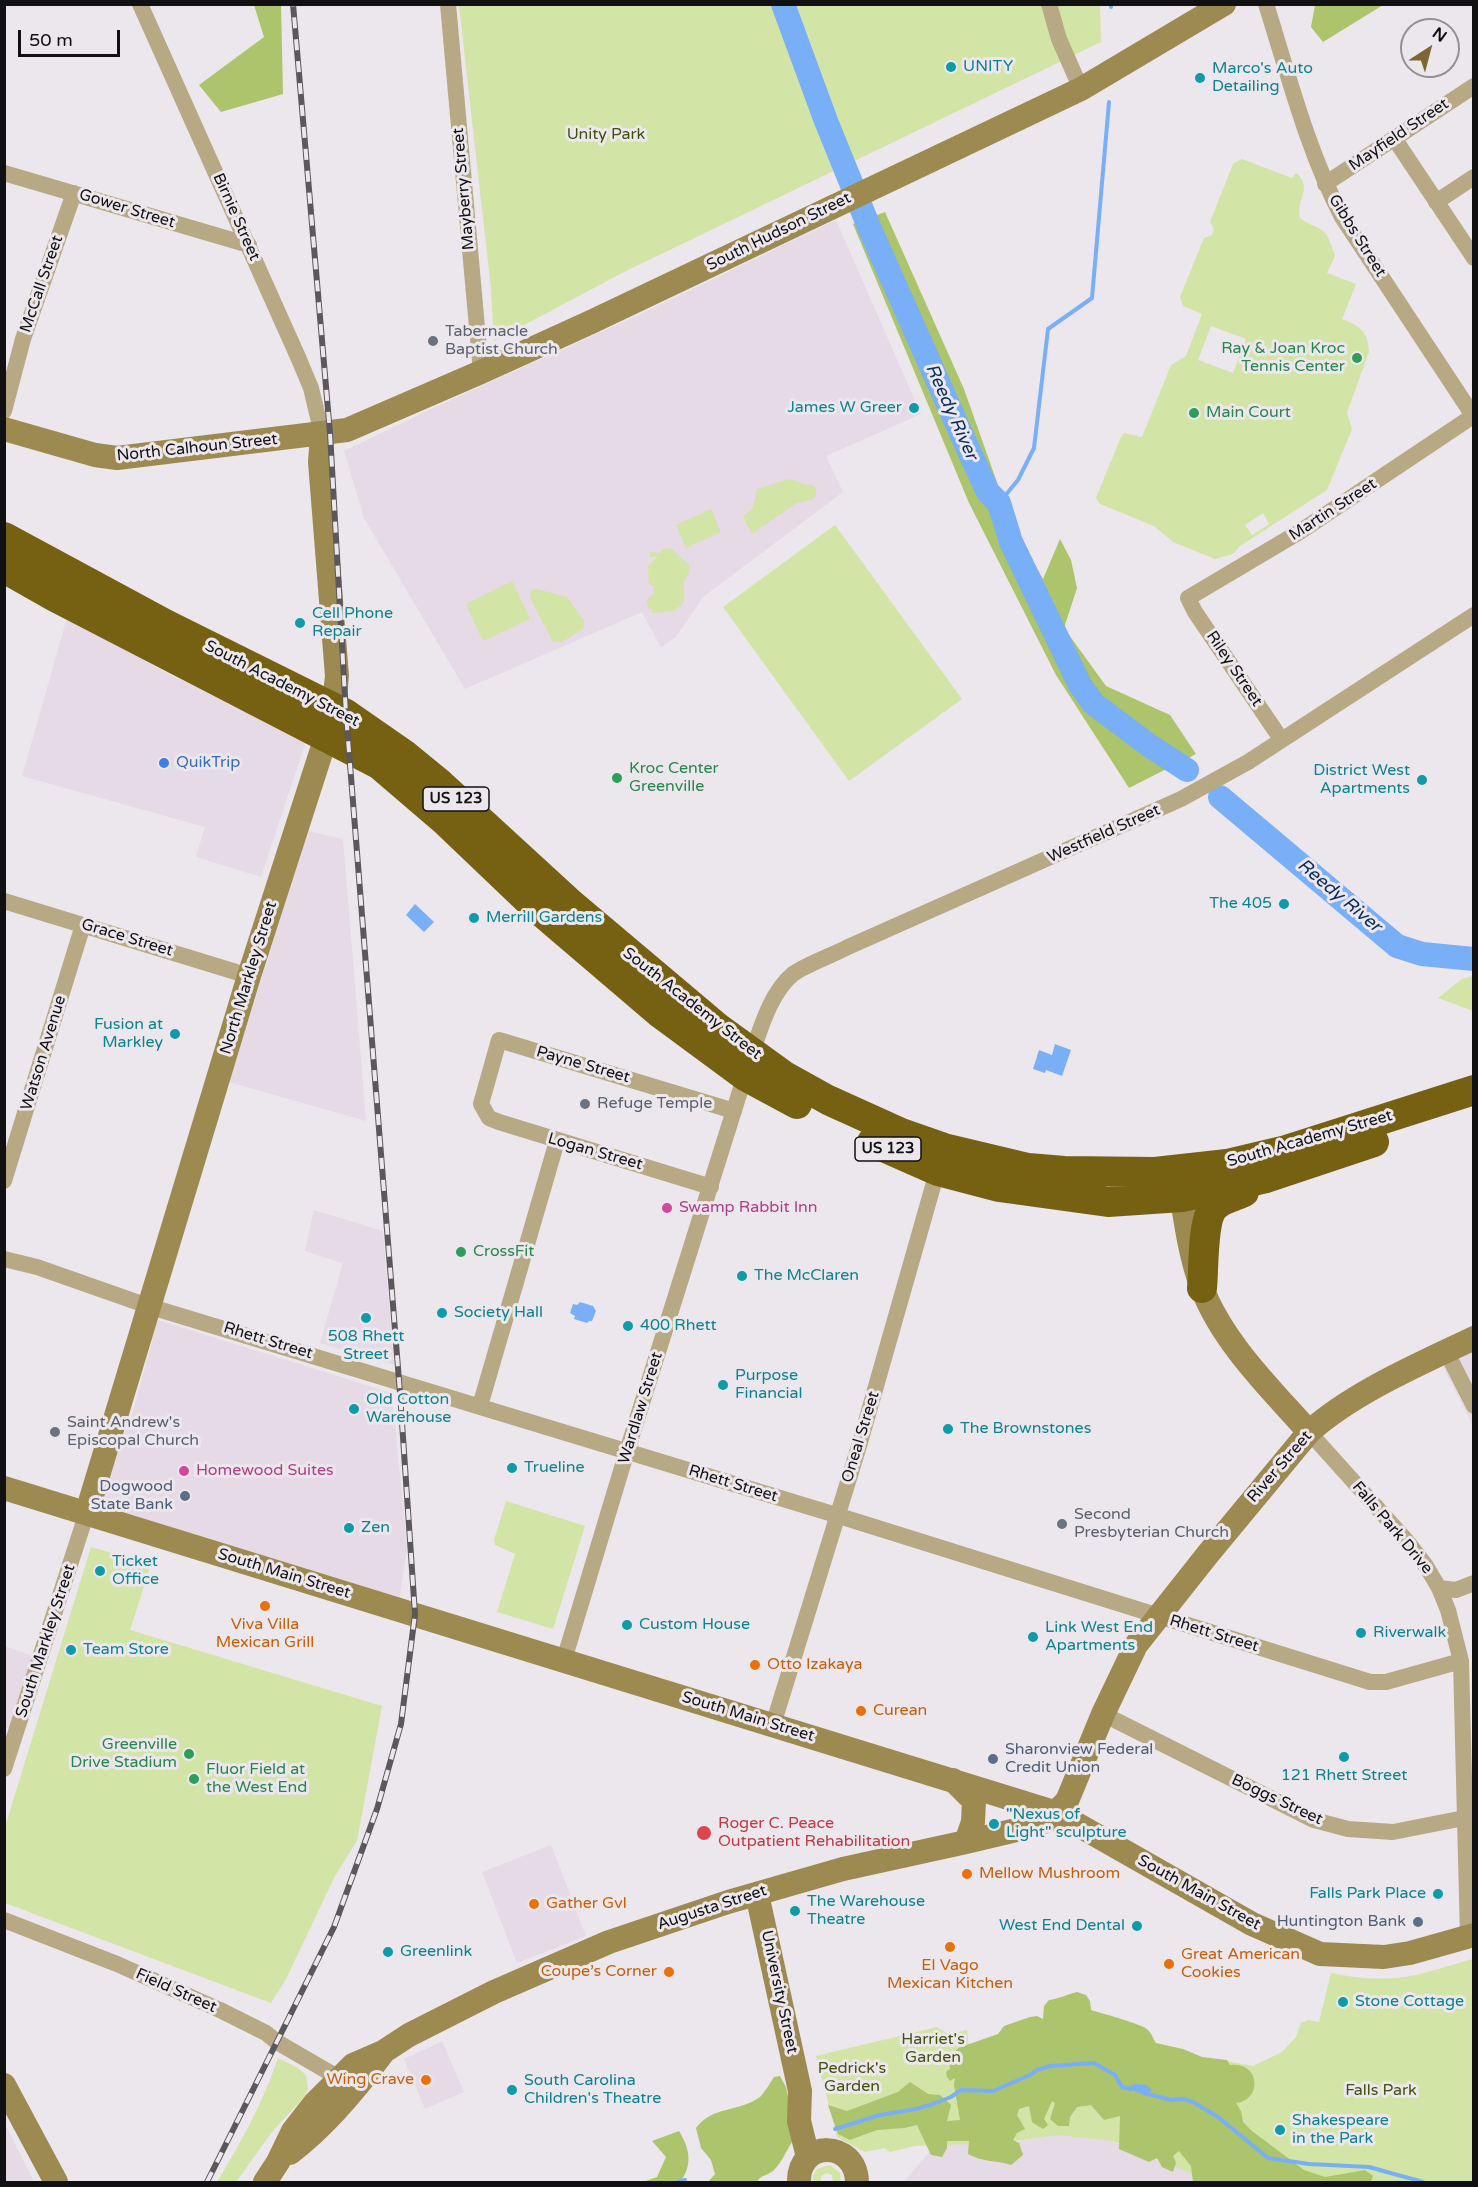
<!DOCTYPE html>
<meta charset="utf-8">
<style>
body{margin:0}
#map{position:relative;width:1478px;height:2187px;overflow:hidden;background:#ece7ec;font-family:"Varela Round",sans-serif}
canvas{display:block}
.frame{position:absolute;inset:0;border:6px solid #111012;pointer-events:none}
.north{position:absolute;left:1400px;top:18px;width:60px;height:60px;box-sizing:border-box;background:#ece7ec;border:2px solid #949195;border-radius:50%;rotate:36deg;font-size:16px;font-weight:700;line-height:24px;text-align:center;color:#111012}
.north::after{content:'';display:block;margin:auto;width:21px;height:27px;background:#7c6636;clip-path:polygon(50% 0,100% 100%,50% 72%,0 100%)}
.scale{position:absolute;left:18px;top:30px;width:102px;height:27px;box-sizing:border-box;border:3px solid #111012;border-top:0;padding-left:8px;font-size:18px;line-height:21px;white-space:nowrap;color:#111012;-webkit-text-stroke:4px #ece7ec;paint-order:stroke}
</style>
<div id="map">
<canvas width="1478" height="2187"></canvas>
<div class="frame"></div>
<div class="north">N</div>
<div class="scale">50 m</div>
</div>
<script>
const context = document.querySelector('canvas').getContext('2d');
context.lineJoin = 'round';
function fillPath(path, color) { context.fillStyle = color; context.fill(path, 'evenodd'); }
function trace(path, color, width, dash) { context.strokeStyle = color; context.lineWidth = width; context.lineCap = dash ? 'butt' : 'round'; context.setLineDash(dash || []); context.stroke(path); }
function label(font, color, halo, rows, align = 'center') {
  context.font = font + ' "Varela Round",sans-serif'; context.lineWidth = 6; context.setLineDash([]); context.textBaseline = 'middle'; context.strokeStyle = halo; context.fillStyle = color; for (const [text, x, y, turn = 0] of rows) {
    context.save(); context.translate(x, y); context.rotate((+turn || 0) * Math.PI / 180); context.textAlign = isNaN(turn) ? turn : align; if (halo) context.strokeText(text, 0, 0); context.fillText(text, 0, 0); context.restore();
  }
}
fillPath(new Path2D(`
 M836,220L921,414L826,456L843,492L703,597L676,637L661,647L642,612L465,689L364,518L344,451L429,410L632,318Z
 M68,614L116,639L155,667L306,742L261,877L196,857L205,827L22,776Z
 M308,831L343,839L366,1121L229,1082Z
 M314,1210L383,1231L394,1365L320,1343L343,1263L305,1251Z
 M158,1320L392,1393L407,1548L399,1603L100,1504L133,1411Z
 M1473,1349V1426L1443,1367Z
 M4,1646L33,1656L9,1727L5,1729Z
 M551,1845L586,1936L517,1963L482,1872Z
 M442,2041L464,2092L425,2109L404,2059Z
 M4,2124H5L34,2182H5Z
 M1058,2134L1111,2141L1216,2182H904L937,2143L1015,2142Z`), '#e5dae5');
fillPath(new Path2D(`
 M459,5H1100L1101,42L624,272L494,341L491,289Z
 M1242,159L1292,178L1296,173C1314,187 1295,201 1300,218C1307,224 1314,225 1322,230C1329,235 1332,248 1335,256L1327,273L1356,284L1342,319C1360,326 1368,331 1369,352L1349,407L1347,413L1352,429L1327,490L1240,546L1233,554L1215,559L1173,542L1154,526L1100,504L1096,498L1120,439L1124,433L1142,437L1171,365L1186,356L1202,314L1183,306L1180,297L1204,238L1212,235L1214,229L1210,222L1233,164ZM1211,326L1246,339L1233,373L1198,360ZM1263,513L1269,524L1252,535L1245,525Z
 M789,479L803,484L813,485L816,489V495L812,500L796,503L752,534L743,517L753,508L757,489Z
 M711,509L721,532L686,548L676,525Z
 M835,525L962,699L849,781L723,607Z
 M664,548L672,549L689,565V573L684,581V602L674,611L652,613V609L648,607L647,600L653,594V586L649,584L648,566L657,557H650V552L660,553Z
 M512,581L530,619L483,641L466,604Z
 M536,589L567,597L584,621L583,629L562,642H553L531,599L530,591Z
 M1473,976V1011L1438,998L1462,979Z
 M506,1501L585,1526L553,1629L497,1612L515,1554L495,1545L494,1540Z
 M91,1547L151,1564L130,1630L382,1706L357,1841L335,1876L286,1979L271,2003L5,1903V1827Z
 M1473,1959V2182H1210L1147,2154L1112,2141L1058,2135L1001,2143L915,2146L890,2152L885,2148L865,2152L837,2137L816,2056L937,2027L948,2034L967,2030L969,2047H1174L1202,2057L1253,2066L1282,2052L1296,2037L1301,2023L1308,2020L1319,2022L1331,1973C1357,1979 1388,1981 1415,1975C1434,1971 1454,1964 1473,1959Z
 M278,2058L298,2068L306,2075L308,2090L304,2097L272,2132L236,2182H217C241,2142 263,2103 278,2058Z
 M830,2165L840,2173L841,2182H833L832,2175L827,2173L821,2176V2182H813V2176L817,2169Z`), '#d2e4a6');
fillPath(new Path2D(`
 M254,5H281L283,94L221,112L199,85L264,37Z
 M1315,5V4L1383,5L1323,42L1311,27Z
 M885,212L964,389L1011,522L1043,579L1060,539L1071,560L1077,588L1064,628L1106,686L1170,715L1196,754L1129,788L1056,675L969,503L853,224Z
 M1077,1992L1086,1995L1090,2001L1091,2010C1101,2013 1145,2025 1148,2030C1152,2034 1153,2039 1156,2043L1183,2049L1202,2057L1227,2060L1230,2065C1260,2061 1263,2100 1236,2103L1241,2111L1243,2122L1252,2131L1304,2170L1325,2177L1365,2170L1373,2176L1371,2182H1193L1191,2166L1179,2151L1173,2156L1176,2163L1173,2172L1162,2167L1157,2158L1149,2162L1119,2149L1120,2116L1104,2120L1091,2105L1077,2107L1070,2117L1069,2126H1058L1050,2119L1055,2103L1052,2101L1044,2119L1048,2125L1043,2129L1032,2122L1029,2106L1019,2109L1017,2115L1025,2129L1017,2133L1013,2140L1019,2143L1023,2155L1011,2165C996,2160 982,2162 968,2154L969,2141H947V2148L942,2157L931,2155L917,2125L904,2128L877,2130L850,2140L838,2134L828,2105L847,2111L898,2092L910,2082L928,2094L940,2095L951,2105L947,2121L960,2120L954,2085L955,2078L950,2081L947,2077L946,2072L950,2069L949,2059L958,2048L998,2034L1004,2026L1030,2017L1037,2016L1043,2019L1044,2006L1049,2000C1059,1999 1067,1994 1077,1992Z
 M780,2076L786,2087L796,2137C787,2147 783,2162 773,2171C767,2176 760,2175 757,2182H708L715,2174L711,2160L701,2148L696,2128C712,2106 740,2112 760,2097C765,2092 770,2083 774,2077Z
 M679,2131C690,2149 693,2165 680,2182H643L657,2177L666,2157L652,2141Z`), '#acc46b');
fillPath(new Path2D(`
 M415,904L434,922L424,932L406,915Z
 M1055,1044L1071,1050L1062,1076L1046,1070L1045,1073L1033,1069L1039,1050L1052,1055Z
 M580,1302L593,1306L596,1311L592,1321H589L587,1323L574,1319L575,1316L570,1313L573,1304L577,1305Z
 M1135,2084L1147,2085L1152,2091C1142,2096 1137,2093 1128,2087Z`), '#79aff7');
trace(new Path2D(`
 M1111,7V4
 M999,503L1018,480L1034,448L1048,329L1092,298L1109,102
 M1144,2093L1171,2100L1183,2099L1193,2102L1218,2117L1268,2158L1309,2164L1369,2167L1423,2182
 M835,2129L880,2115L916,2109L933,2104L951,2097L961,2090L993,2091L1030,2075L1037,2070L1050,2066L1094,2063L1115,2075L1122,2087L1131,2089
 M678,2182L685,2180`), '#79aff7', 4);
trace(new Path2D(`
 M783,4L826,121L869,227L963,438L988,492L999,503L1011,542L1080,685L1094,704L1150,746L1187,770
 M1220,797L1397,946L1422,954L1474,959`), '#79aff7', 24);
trace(new Path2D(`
 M140,4L298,357L311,388L322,434
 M448,4L481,372
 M1049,4L1059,39L1081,89
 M1266,4C1289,77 1307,149 1342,217L1474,417
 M1394,138L1474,258
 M4,173L249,245
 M1325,184L1474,86
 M1436,202L1474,177
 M4,411L23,339L74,193
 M1281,739L1195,612L1188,598L1301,531L1473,416
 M4,901L249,976
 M4,1181L83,925
 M711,1187L499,1122L489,1118L481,1104L499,1040L734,1111
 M4,1259L37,1267L148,1306L836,1515L1370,1682H1386L1461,1661
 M1446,1351L1474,1406
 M480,1406L557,1141
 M1309,1432L1406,1540L1426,1566L1439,1588L1448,1610L1461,1661L1468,1937
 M1439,1588L1456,1590L1474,1583
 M564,1660L627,1451L752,1053C761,1027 771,992 793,974C805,965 833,955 848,947L1181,799L1248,762L1474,615
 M1103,1714L1314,1820L1348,1829L1393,1832L1464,1818
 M773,1725L859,1446L939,1165
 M4,1769L87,1512
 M4,1920L117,1964L220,2010L266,2033L277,2042L339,2078`), '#b6a984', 16);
trace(new Path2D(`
 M4,429L95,455L117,458L347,430L481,372L591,322L1081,89L1224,4
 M1179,1180C1185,1216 1189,1253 1202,1288C1223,1343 1271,1389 1309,1432
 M4,1488L1057,1813L1252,1924L1320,1954L1384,1957L1410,1953L1474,1935
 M87,1512L249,976L326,737L335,694L337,676L320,462L322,434
 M953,1780L974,1801L973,1822L966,1842
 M757,1894L800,2091L799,2121L808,2157
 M4,2085L56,2182
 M290,2153C323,2128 357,2088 382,2054
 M265,2182L278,2162L293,2131L314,2104L353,2065L383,2052L409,2035L494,1992L609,1942L728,1902L843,1869L966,1842L1033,1826L1048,1820L1067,1801L1103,1714L1136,1645L1208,1554L1309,1432C1352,1393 1421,1363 1474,1338
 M799,2182C798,2139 856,2140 857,2182`), '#9d8a50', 24);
trace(new Path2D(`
 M4,537L165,624L346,714L405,755L438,782L571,904L718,1028L783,1075L828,1100L901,1133L944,1148L1028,1168L1064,1171L1155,1172L1227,1164L1286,1150L1474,1090
 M4,568L55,597L380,765L443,819L531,903L661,1014L745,1076L797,1104
 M872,1142L938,1171L999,1187L1108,1202L1182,1197L1266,1178L1374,1142
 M1202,1288C1204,1268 1202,1220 1214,1207C1221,1199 1234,1197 1244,1192`), '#766011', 30);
const rail = new Path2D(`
 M207,2182L334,1927L377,1809L401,1724L415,1614L400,1393L346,714L330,433L293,4`);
trace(rail, '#5b585b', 6);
trace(rail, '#ece7ec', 4, [11]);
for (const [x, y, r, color] of [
 [951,67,6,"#0f9aa8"],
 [1200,78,6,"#0f9aa8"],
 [433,341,6,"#6b7280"],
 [1357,358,6,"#2e9e5b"],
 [914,408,6,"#0f9aa8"],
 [1194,413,6,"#2e9e5b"],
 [300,623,6,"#0f9aa8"],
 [164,763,6,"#3f7fe0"],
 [617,778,6,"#2e9e5b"],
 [1422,780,6,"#0f9aa8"],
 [1284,904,6,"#0f9aa8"],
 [474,918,6,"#0f9aa8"],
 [175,1034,6,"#0f9aa8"],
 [585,1104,6,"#6b7280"],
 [667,1208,6,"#d1479c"],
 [461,1252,6,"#2e9e5b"],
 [742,1276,6,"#0f9aa8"],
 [442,1313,6,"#0f9aa8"],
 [366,1318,6,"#0f9aa8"],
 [628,1326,6,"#0f9aa8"],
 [723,1385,6,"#0f9aa8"],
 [354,1409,6,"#0f9aa8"],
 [948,1429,6,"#0f9aa8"],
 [55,1432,6,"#6b7280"],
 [512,1468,6,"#0f9aa8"],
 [184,1471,6,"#d1479c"],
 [185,1496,6,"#5c6f8a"],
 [1062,1524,6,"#6b7280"],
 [349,1528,6,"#0f9aa8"],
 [100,1571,6,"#0f9aa8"],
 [265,1606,6,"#e8710a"],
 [627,1625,6,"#0f9aa8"],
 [1361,1633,6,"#0f9aa8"],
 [1033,1637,6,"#0f9aa8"],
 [71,1650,6,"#0f9aa8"],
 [755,1665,6,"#e8710a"],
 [861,1711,6,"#e8710a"],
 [189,1754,6,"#2e9e5b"],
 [1344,1757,6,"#0f9aa8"],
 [993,1759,6,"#5c6f8a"],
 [194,1779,6,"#2e9e5b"],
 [994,1824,6,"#0f9aa8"],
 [704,1833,8,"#e0444e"],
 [967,1874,6,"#e8710a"],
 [1438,1894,6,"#0f9aa8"],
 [534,1904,6,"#e8710a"],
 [795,1911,6,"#0f9aa8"],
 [1418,1922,6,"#5c6f8a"],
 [1137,1926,6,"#0f9aa8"],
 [950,1947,6,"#e8710a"],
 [388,1952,6,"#0f9aa8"],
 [1169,1964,6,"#e8710a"],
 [669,1972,6,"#e8710a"],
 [1343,2002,6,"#0f9aa8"],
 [426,2080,6,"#e8710a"],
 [512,2090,6,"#0f9aa8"],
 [1280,2130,6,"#0f9aa8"]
]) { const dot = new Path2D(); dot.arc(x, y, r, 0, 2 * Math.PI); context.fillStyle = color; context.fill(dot); trace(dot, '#ece7ec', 2); }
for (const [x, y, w] of [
 [456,799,66],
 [888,1149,66]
]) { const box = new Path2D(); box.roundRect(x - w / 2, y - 12, w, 24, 4.5); context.fillStyle = '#ece7ec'; context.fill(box); trace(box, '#111012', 1.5); }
label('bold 15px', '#111012', null, [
 ["US 123",456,799],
 ["US 123",888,1149]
]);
label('16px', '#0d838f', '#ece7ec', [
 ["UNITY",963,67],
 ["Marco's Auto",1212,69],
 ["Detailing",1212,87],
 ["James W Greer",902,408,"right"],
 ["Cell Phone",312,614],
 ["Repair",312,632],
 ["District West",1410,771,"right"],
 ["Apartments",1410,789,"right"],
 ["The 405",1272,904,"right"],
 ["Merrill Gardens",486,918],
 ["Fusion at",163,1025,"right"],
 ["Markley",163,1043,"right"],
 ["The McClaren",754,1276],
 ["Society Hall",454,1313],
 ["400 Rhett",640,1326],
 ["508 Rhett",366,1337,"center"],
 ["Street",366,1355,"center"],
 ["Purpose",735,1376],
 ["Financial",735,1394],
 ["Old Cotton",366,1400],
 ["Warehouse",366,1418],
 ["The Brownstones",960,1429],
 ["Trueline",524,1468],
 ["Zen",361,1528],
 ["Ticket",112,1562],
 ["Office",112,1580],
 ["Custom House",639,1625],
 ["Link West End",1045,1628],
 ["Apartments",1045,1646],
 ["Riverwalk",1373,1633],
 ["Team Store",83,1650],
 ["121 Rhett Street",1344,1776,"center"],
 ["\"Nexus of",1006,1815],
 ["Light\" sculpture",1006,1833],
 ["Falls Park Place",1426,1894,"right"],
 ["The Warehouse",807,1902],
 ["Theatre",807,1920],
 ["West End Dental",1125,1926,"right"],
 ["Greenlink",400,1952],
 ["Stone Cottage",1355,2002],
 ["South Carolina",524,2081],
 ["Children's Theatre",524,2099],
 ["Shakespeare",1292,2121],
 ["in the Park",1292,2139]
], 'left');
label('16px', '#43510f', '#ece7ec', [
 ["Unity Park",606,135],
 ["Harriet's",933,2040],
 ["Garden",933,2058],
 ["Pedrick's",852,2069],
 ["Garden",852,2087],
 ["Falls Park",1381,2091]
]);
label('16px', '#111012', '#ece7ec', [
 ["Mayfield Street",1399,135,-34],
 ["Mayberry Street",464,189,-95],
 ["Gower Street",127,209,17],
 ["Birnie Street",236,217,66],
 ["South Hudson Street",779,232,-26],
 ["Gibbs Street",1357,236,58],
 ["McCall Street",42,284,-71],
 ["North Calhoun Street",197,448,-6],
 ["Martin Street",1333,510,-33],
 ["Riley Street",1234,669,56],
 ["South Academy Street",282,684,27],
 ["Westfield Street",1104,834,-24],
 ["Grace Street",127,938,17],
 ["North Markley Street",249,978,-73],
 ["South Academy Street",692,1004,38],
 ["Watson Avenue",44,1053,-73],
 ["Payne Street",583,1065,16],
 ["South Academy Street",1310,1139,-16],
 ["Logan Street",595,1152,16],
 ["Rhett Street",268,1341,17],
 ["Wardlaw Street",641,1408,-73],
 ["Oneal Street",861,1437,-73],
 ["River Street",1280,1467,-49],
 ["Rhett Street",733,1484,17],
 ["Falls Park Drive",1392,1528,50],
 ["South Main Street",284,1574,17],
 ["Rhett Street",1214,1634,17],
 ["South Markley Street",46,1641,-72],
 ["South Main Street",748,1717,17],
 ["Boggs Street",1277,1800,25],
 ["South Main Street",1199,1893,29],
 ["Augusta Street",712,1908,-18],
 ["Field Street",176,1991,24],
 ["University Street",779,1992,78]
]);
label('16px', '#5b616d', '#ece7ec', [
 ["Tabernacle",445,332],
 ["Baptist Church",445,350],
 ["Refuge Temple",597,1104],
 ["Saint Andrew's",67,1423],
 ["Episcopal Church",67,1441],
 ["Second",1074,1515],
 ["Presbyterian Church",1074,1533]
], 'left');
label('16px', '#27864d', '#ece7ec', [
 ["Ray & Joan Kroc",1345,349,"right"],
 ["Tennis Center",1345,367,"right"],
 ["Main Court",1206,413],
 ["Kroc Center",629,769],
 ["Greenville",629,787],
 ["CrossFit",473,1252],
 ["Greenville",177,1745,"right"],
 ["Drive Stadium",177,1763,"right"],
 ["Fluor Field at",206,1770],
 ["the West End",206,1788]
], 'left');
label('16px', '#366cbe', '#ece7ec', [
 ["QuikTrip",176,763]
], 'left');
label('16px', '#b23c85', '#ece7ec', [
 ["Swamp Rabbit Inn",679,1208],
 ["Homewood Suites",196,1471]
], 'left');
label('16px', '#4e5e75', '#ece7ec', [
 ["Dogwood",173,1487],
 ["State Bank",173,1505],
 ["Sharonview Federal",1005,1750,"left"],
 ["Credit Union",1005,1768,"left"],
 ["Huntington Bank",1406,1922]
], 'right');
label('16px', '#c56008', '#ece7ec', [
 ["Viva Villa",265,1625,"center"],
 ["Mexican Grill",265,1643,"center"],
 ["Otto Izakaya",767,1665],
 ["Curean",873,1711],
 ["Mellow Mushroom",979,1874],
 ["Gather Gvl",546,1904],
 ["Great American",1181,1955],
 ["Cookies",1181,1973],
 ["El Vago",950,1966,"center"],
 ["Mexican Kitchen",950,1984,"center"],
 ["Coupe’s Corner",657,1972,"right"],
 ["Wing Crave",414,2080,"right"]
], 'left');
label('16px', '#be3a42', '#ece7ec', [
 ["Roger C. Peace",718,1824],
 ["Outpatient Rehabilitation",718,1842]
], 'left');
label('italic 18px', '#092e5a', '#ece7ec', [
 ["Reedy River",951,412,66],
 ["Reedy River",1339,896,40]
]);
</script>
